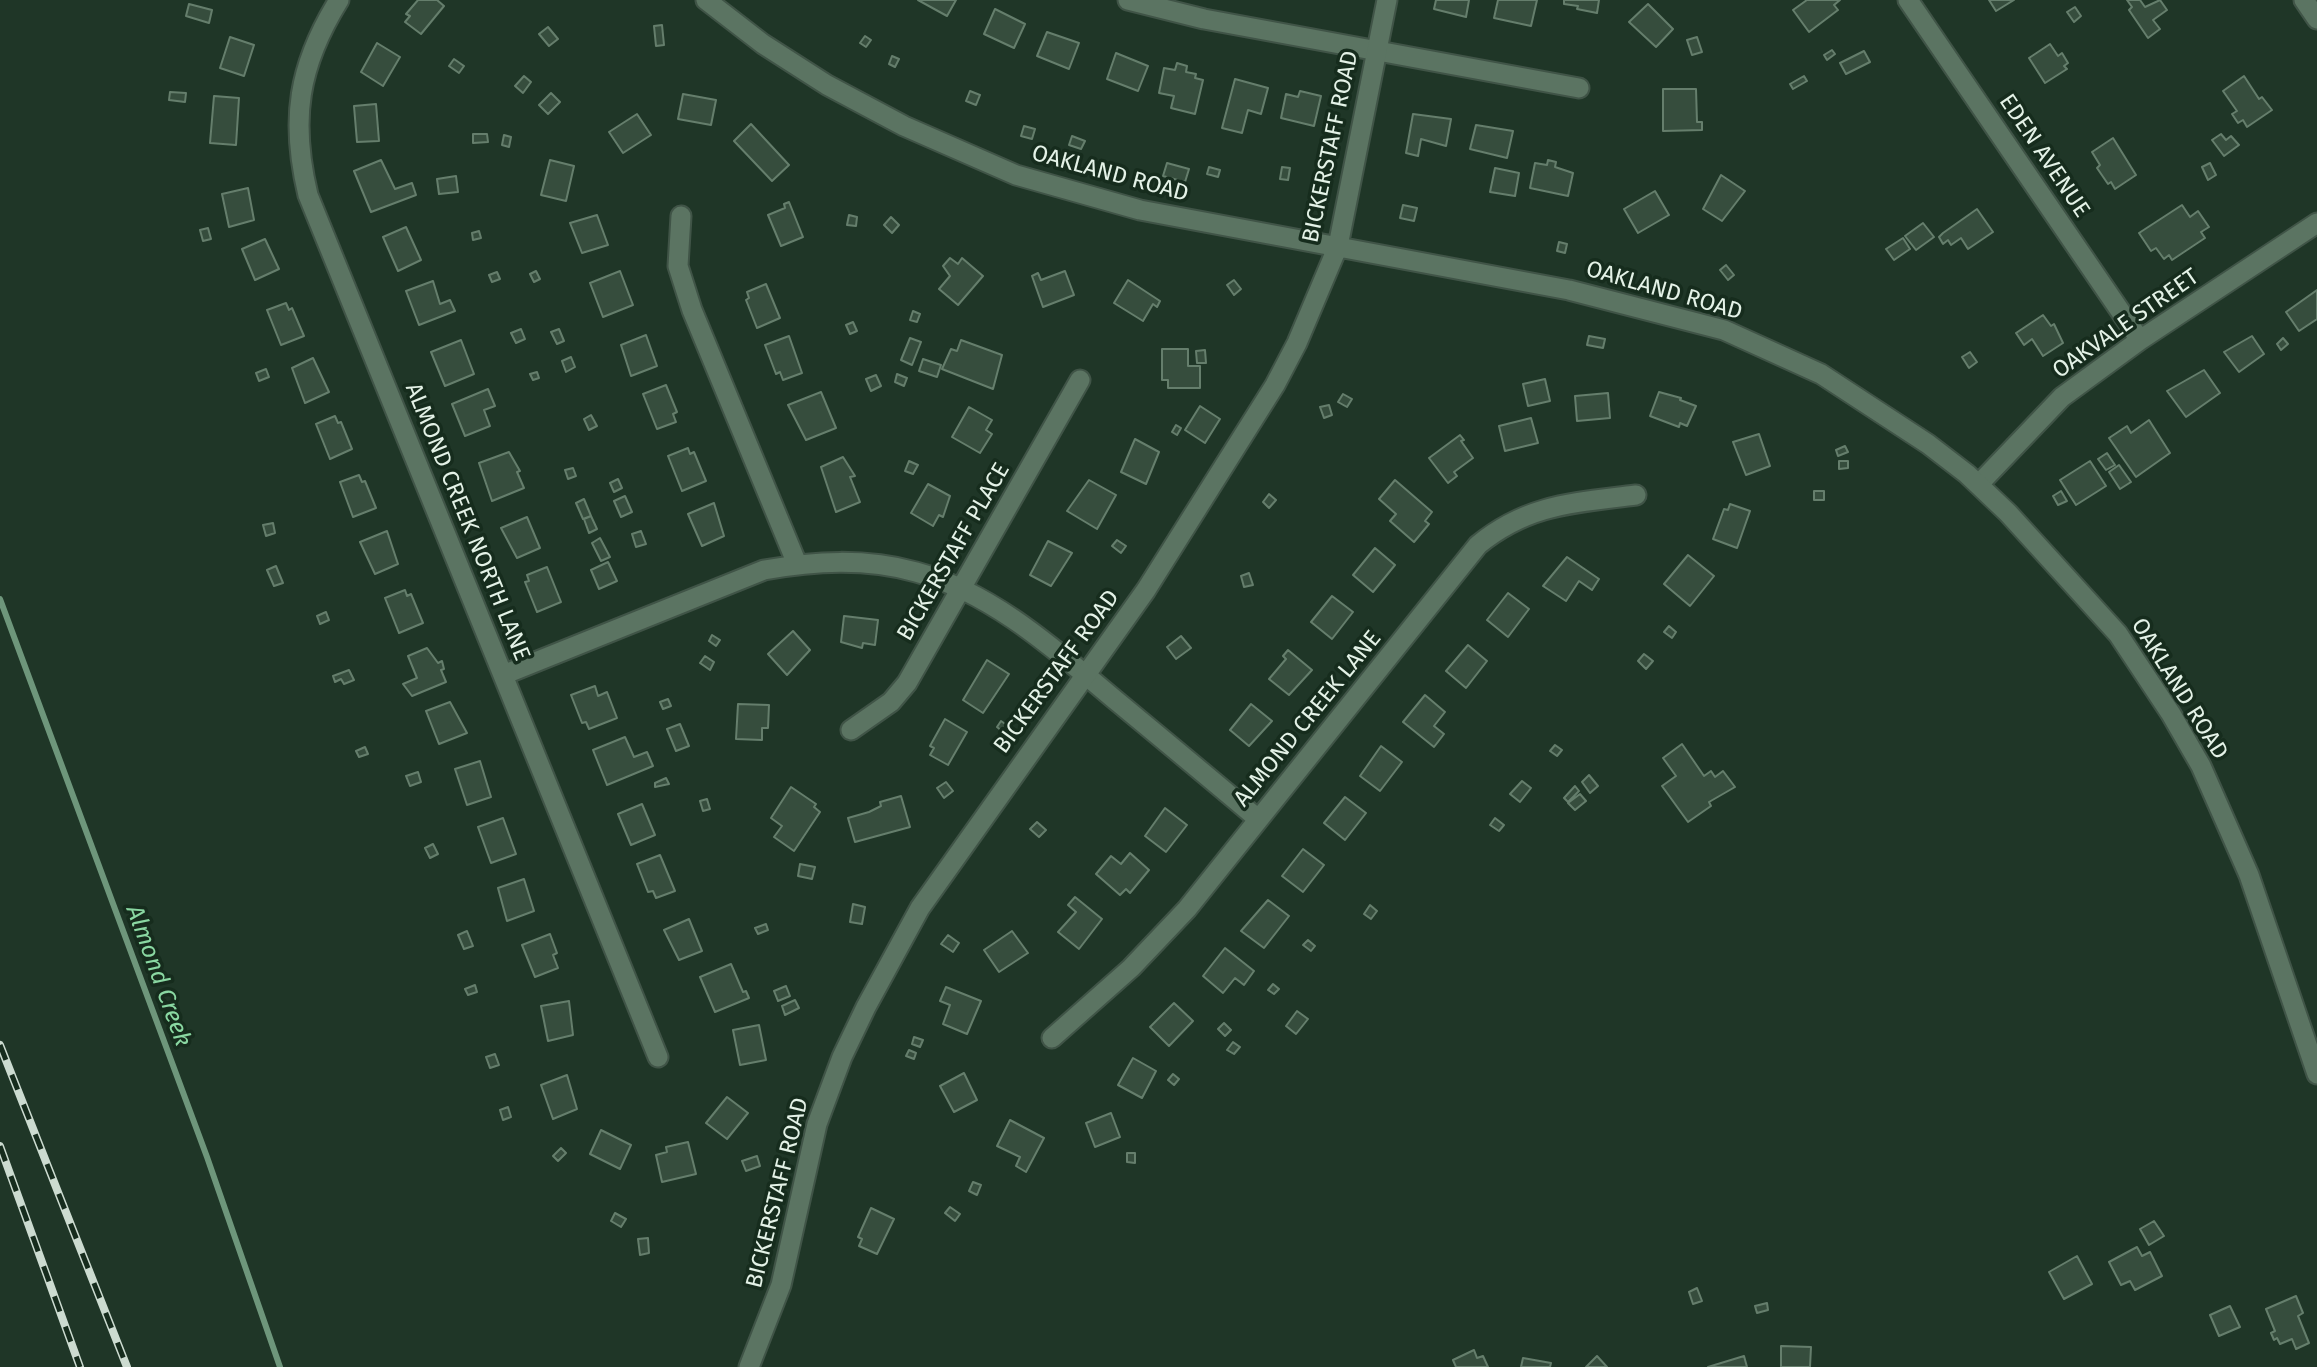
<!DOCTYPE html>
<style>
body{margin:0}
canvas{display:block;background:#1f3627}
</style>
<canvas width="2317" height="1367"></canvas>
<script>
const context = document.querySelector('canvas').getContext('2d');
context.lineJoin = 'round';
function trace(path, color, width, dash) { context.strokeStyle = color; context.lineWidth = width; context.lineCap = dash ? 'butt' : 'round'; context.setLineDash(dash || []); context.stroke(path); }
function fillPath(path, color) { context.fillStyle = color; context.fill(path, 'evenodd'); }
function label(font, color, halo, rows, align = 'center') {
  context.font = font + ' "Fira Sans",sans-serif'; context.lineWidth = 7; context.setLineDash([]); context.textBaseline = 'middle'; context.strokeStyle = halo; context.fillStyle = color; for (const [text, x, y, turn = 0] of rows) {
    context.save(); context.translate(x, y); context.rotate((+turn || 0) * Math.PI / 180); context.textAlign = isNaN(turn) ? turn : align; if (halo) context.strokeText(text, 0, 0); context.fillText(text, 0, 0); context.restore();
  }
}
trace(new Path2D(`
 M0,599L207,1157L280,1367`), '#6e967b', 6);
const building = new Path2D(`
 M418,0H437L444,6L421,34L405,22L410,16L406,14Z
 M918,0H956L947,16Z
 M1436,0H1469L1466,17L1434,9Z
 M1498,0H1537L1531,26L1494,18Z
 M1564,0H1599L1597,13L1577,9L1578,6L1564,4Z
 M1807,0H1840L1834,5L1838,10L1809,32L1793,10Z
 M1989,0H2014L1996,11Z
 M2127,0H2140L2145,7L2160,0L2167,10L2153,20L2160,29L2148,38L2129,10L2132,7Z
 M189,4L212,10L209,23L186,16Z
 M1648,4L1673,29L1656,47L1629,22Z
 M2075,7L2081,16L2074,22L2067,12Z
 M995,9L1025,24L1014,48L984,34Z
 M662,25L664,45L656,46L654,26Z
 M548,27L558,39L549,46L539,34Z
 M1047,32L1079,43L1069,69L1037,56Z
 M865,36L871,40L866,47L860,43Z
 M230,37L254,45L244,76L220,68Z
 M1697,37L1702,52L1692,55L1687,40Z
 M377,43L400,57L383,86L361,72Z
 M2050,44L2058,56L2062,53L2068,63L2064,66L2067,69L2045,83L2029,58Z
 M1832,50L1835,54L1827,60L1824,55Z
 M1864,51L1870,62L1846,74L1840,63Z
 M1116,53L1148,66L1138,91L1107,79Z
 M892,56L899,59L895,67L889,64Z
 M454,59L464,66L459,73L449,66Z
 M1177,63L1187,66L1186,72L1196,74L1195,78L1203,80L1195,114L1171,108L1174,96L1159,93L1164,68L1175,70Z
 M524,76L531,82L523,93L515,86Z
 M1804,76L1807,81L1793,89L1790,84Z
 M2244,76L2259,99L2262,97L2272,110L2247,127L2243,120L2238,123L2232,114L2237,111L2223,91Z
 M1235,79L1268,88L1261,114L1248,110L1242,133L1222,128Z
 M1663,89H1696L1697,122H1702V130L1663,131Z
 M970,91L980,95L976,105L966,101Z
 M1300,91L1321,96L1314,126L1281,118L1286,94L1298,97Z
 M170,92L186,93L185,102L169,100Z
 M551,93L560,102L548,114L539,105Z
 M683,94L716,100L711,125L678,119Z
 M214,96L239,98L236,145L210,143Z
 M376,104L379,141L357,142L354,106Z
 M637,114L651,135L623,153L609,132Z
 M1413,114L1451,119L1446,146L1421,139L1418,156L1406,153Z
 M751,124L789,165L772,181L734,141Z
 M1476,125L1513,131L1507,158L1470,149Z
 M1024,126L1035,129L1032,139L1021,136Z
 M473,134H487L488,142L473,143Z
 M2221,134L2226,140L2231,136L2239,145L2224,156L2212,140Z
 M504,135L511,137L509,147L502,145Z
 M1072,136L1085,141L1081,149L1069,145Z
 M2113,138L2136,175L2115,189L2111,182L2108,184L2097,168L2100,165L2092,152Z
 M381,160L395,189L412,183L416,195L371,212L354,171Z
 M550,160L574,166L566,201L541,195Z
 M1548,160L1556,162L1555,167L1573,173L1568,196L1530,188L1535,163L1547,165Z
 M1167,163L1189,169L1185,182L1163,176Z
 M2210,163L2216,175L2208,180L2202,167Z
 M1209,167L1220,170L1218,177L1207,174Z
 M1282,167L1290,168L1288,180L1280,179Z
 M1495,168L1519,173L1515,196L1490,192Z
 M1721,175L1745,191L1722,221L1703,209Z
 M456,176L458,192L439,194L437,179Z
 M248,188L254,220L229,227L222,194Z
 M1655,191L1669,215L1638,233L1624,209Z
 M789,202L803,237L781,246L768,215L785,208L784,204Z
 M1403,205L1417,208L1414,221L1400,218Z
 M2182,205L2190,217L2198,211L2209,227L2201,232L2205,238L2172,260L2169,255L2164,259L2156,248L2151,251L2139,233Z
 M1977,209L1993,232L1968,249L1961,238L1951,245L1948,240L1943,244L1939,237L1943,233Z
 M597,215L608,245L582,253L570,223Z
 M849,215L857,217L856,226L847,225Z
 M891,217L899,225L892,233L884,225Z
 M1923,223L1934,237L1916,250L1905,236Z
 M406,227L421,260L398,271L383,237Z
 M208,228L211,239L203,241L200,230Z
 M479,231L481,238L473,240L472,233Z
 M1903,238L1910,249L1894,260L1886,249Z
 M265,239L279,269L255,280L242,249Z
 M1559,242L1567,244L1565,253L1557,251Z
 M950,258L958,264L962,258L983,276L958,305L939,289L950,276L943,266Z
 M1726,265L1734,275L1728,280L1720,270Z
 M536,271L540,279L534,282L530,274Z
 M620,271L633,305L603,317L590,283Z
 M1065,271L1074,295L1043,307L1032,276L1038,273L1041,280Z
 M497,272L500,279L492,282L489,275Z
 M1128,280L1160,301L1157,307L1153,304L1143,321L1114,303Z
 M1234,280L1241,289L1234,295L1227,285Z
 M433,281L440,304L450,300L455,311L419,325L406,291Z
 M766,284L780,318L757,328L746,300L749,298L747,292Z
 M2317,290V319L2299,331L2286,312Z
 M286,303L289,310L292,308L304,336L281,345L267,310Z
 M913,311L920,314L917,322L910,320Z
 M2043,315L2051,326L2054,324L2063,343L2043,356L2032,339L2024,345L2016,333Z
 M853,322L857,331L850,334L846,325Z
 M521,329L525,339L516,343L511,333Z
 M559,329L564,341L557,344L551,332Z
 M646,335L657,366L631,376L621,345Z
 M789,336L802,373L783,380L780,372L776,374L765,345Z
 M1589,336L1605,339L1603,348L1587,345Z
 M2252,336L2264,354L2239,372L2224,352Z
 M910,338L921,342L912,365L901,360Z
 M2283,338L2288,344L2281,350L2277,344Z
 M461,340L474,374L445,386L431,352Z
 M961,340L1002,355L993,389L942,369L951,349L957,351Z
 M1162,349H1188V366H1200V388H1168V380H1162Z
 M1205,350L1206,363H1197L1196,351Z
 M1970,352L1977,362L1969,368L1962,357Z
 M571,357L575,367L566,372L562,361Z
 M313,358L329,392L305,403L292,368Z
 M923,359L941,365L937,377L919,371Z
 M266,369L269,377L259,381L256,373Z
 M2204,370L2220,393L2186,417L2167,391Z
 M537,372L539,378L533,380L530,374Z
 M897,374L907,378L904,386L895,382Z
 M876,375L881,386L871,391L866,379Z
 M1545,379L1550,401L1528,406L1523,384Z
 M666,385L677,412L673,414L676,422L657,429L643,394Z
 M488,389L495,406L484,410L490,426L465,436L452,404Z
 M821,392L836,428L806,440L788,405Z
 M1659,392L1681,398L1680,400L1696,406L1687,426L1680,423L1679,427L1650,416Z
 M1608,393L1610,418L1577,421L1575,396Z
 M1343,394L1352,399L1347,407L1338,402Z
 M1329,405L1332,415L1324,418L1320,407Z
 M1200,406L1220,419L1205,443L1185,430Z
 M969,407L992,420L986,430L992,434L980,453L952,437Z
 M591,415L597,426L589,430L584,419Z
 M335,416L338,423L341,422L352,449L330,459L316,424Z
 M1531,418L1538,443L1505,451L1499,426Z
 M2149,420L2170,453L2136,477L2109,438L2127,426L2131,433Z
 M1176,425L1181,428L1177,435L1172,432Z
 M1759,434L1770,466L1746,475L1733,442Z
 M1460,435L1464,440L1461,441L1473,458L1454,472L1457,476L1448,483L1429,458Z
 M1135,439L1159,452L1146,484L1121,472Z
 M1845,446L1848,452L1838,456L1836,450Z
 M688,448L690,454L694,452L706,481L682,491L668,456Z
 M509,452L520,471L517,472L524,488L492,501L479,463Z
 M2107,453L2115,465L2106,470L2098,459Z
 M843,457L855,476L850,477L860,502L836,512L821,467Z
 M909,461L918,465L913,474L905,471Z
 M1839,461H1848V468L1839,469Z
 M2090,461L2106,486L2076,505L2060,480Z
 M2119,465L2131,482L2120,489L2109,472Z
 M573,468L576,476L568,479L565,470Z
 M359,475L362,482L365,481L376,508L353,517L340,482Z
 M618,479L622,488L614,492L610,483Z
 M1089,480L1116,495L1097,529L1067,511Z
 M1395,480L1432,512L1425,521L1429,524L1414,542L1390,521L1396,514L1379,499Z
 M928,484L950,496L943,517L939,515L933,526L911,513Z
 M1814,491H1824V500H1814Z
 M2061,491L2067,501L2058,505L2053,496Z
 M1269,494L1276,500L1269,508L1263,502Z
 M625,496L632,512L621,517L614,501Z
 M584,499L591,516L583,519L576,503Z
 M714,503L724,536L702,546L688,514Z
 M1730,504L1750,511L1737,548L1713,539L1724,509L1728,510Z
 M591,516L597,529L589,533L584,519Z
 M527,517L540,548L517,558L501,528Z
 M273,523L275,533L266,536L263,525Z
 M387,531L398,564L375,574L360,542Z
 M641,531L646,544L636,547L632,534Z
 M600,538L610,557L601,561L592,543Z
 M1117,540L1126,546L1121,553L1112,546Z
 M1048,541L1072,553L1051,586L1030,575Z
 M1375,548L1395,565L1373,592L1353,575Z
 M1688,555L1714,576L1690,606L1664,584Z
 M1567,557L1599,579L1592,590L1579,581L1566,601L1543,586Z
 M608,562L617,581L599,589L591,570Z
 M276,566L283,583L274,586L267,570Z
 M547,567L561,602L537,612L525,582L529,581L527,575Z
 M1249,573L1253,585L1244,587L1241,576Z
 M405,590L407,596L411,594L423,623L399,633L385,598Z
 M1508,593L1529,609L1508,637L1487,620Z
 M1332,596L1353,612L1332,639L1311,622Z
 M326,612L329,620L320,624L317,616Z
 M844,616L878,620L875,645L863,643L862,648L841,642Z
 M1669,626L1676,632L1672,638L1664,632Z
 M793,631L810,650L787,675L768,654Z
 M712,635L720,640L716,646L709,641Z
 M1181,636L1191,648L1176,659L1167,647Z
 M1468,645L1487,661L1466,688L1446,671Z
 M427,648L438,663L442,661L444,669L441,670L446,682L412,696L403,684L417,678L408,656Z
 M1288,650L1312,670L1289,695L1269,679L1286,659L1283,656Z
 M1644,654L1653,661L1646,669L1638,661Z
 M705,656L714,662L710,670L700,663Z
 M987,660L1009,674L983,713L963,700Z
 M349,670L354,680L344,684L341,679L335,682L333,676Z
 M595,686L598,696L607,692L617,718L589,729L586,722L582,723L571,695Z
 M1425,695L1445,712L1434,726L1444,734L1434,747L1403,722Z
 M668,699L671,706L663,709L660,702Z
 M450,702L467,733L439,744L426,711Z
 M738,704L769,705L768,728H762V740L736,739Z
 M1251,704L1272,721L1249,746L1230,730Z
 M945,719L967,732L948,765L930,755L934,748L930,746Z
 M1001,721L1008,726L1003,732L997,727Z
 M680,724L689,746L676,751L667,729Z
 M625,737L634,757L647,752L653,766L607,785L593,750Z
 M1682,744L1704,776L1711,771L1715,777L1723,771L1735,787L1709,802L1711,806L1688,822L1662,786L1676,776L1663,758Z
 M1555,745L1562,750L1557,756L1550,751Z
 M1381,746L1402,762L1380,791L1360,776Z
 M365,747L368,754L359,757L356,751Z
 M480,761L491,797L467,805L455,769Z
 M418,772L421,782L410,786L406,776Z
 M1589,775L1598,786L1590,793L1582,782Z
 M666,778L669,784L655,787V783Z
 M1522,781L1531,788L1520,802L1510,794Z
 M946,782L953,791L944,798L937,788Z
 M1575,786L1579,791L1568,802L1564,798Z
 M791,787L816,804L814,807L820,812L794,851L774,837L782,826L771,818Z
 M1580,794L1586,801L1575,810L1568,803Z
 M901,796L910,827L855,842L848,818L869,812L881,806L880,802Z
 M1345,797L1366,813L1345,840L1324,823Z
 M707,799L710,809L703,811L700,801Z
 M642,804L655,835L631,845L618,814Z
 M1165,808L1187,825L1166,852L1145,836Z
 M503,818L516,854L491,863L478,827Z
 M1495,818L1504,825L1499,831L1490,825Z
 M1037,822L1046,830L1039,837L1030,829Z
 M433,844L438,854L430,858L425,848Z
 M1303,849L1324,865L1303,892L1282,876Z
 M1130,853L1149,870L1130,893L1126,889L1120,895L1096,874L1111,856L1121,864Z
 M660,855L675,891L656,898L653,891L648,892L637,864Z
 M800,864L815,867L812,879L798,876Z
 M524,879L534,911L507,921L498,888Z
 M1075,897L1102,919L1079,949L1058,932L1076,912L1068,905Z
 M1268,900L1289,916L1264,948L1241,931Z
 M853,904L865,907L862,924L850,922Z
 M1370,905L1377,911L1371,919L1364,914Z
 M689,919L702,951L679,960L664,930Z
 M766,924L768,930L758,934L755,928Z
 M467,931L473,946L464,949L458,935Z
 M1012,931L1028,953L999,972L984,950Z
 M550,934L557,953L553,955L558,968L535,977L522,945Z
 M948,935L959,943L953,952L941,944Z
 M1308,940L1315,946L1311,951L1303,945Z
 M1225,948L1254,971L1244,985L1235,978L1223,993L1203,976Z
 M731,964L743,992L746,991L749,998L715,1012L700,977Z
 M1273,984L1279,989L1274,994L1268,990Z
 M475,985L477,992L468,995L465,989Z
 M786,986L790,996L778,1001L774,991Z
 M946,987L981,1001L967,1034L943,1024L950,1005L940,1001Z
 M795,1000L799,1008L785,1015L782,1006Z
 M569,1001L573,1035L548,1041L541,1006Z
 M1174,1003L1193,1021L1169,1046L1150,1027Z
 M1297,1011L1308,1019L1296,1034L1286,1026Z
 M1224,1023L1231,1030L1225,1036L1218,1029Z
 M759,1025L766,1060L740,1065L733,1030Z
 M914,1037L923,1040L920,1047L912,1044Z
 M1233,1042L1240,1047L1234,1054L1227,1050Z
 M909,1050L916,1053L914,1059L906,1056Z
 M495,1054L499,1065L490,1068L486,1057Z
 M1133,1058L1156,1071L1142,1098L1118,1085Z
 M964,1073L977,1100L954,1112L940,1086Z
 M1173,1074L1179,1079L1174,1085L1168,1080Z
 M567,1075L577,1109L553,1119L541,1085Z
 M727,1097L748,1113L727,1139L706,1123Z
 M508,1107L511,1117L503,1120L500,1110Z
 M1111,1113L1120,1137L1095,1147L1086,1123Z
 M1010,1120L1044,1138L1026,1172L1016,1166L1020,1157L997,1146Z
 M601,1130L631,1145L620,1169L590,1154Z
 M688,1142L696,1174L662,1182L656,1155L667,1152L666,1147Z
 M561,1148L566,1153L558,1161L553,1156Z
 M1127,1153H1135V1163L1127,1162Z
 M757,1156L760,1166L746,1171L742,1161Z
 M973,1182L981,1185L977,1195L969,1191Z
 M950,1207L960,1214L955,1221L945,1213Z
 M871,1208L894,1219L877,1254L859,1246L862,1239L858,1237Z
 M615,1213L626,1219L621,1227L611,1221Z
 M2154,1221L2164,1236L2149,1245L2140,1229Z
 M648,1238L649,1253L640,1255L638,1239Z
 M2137,1247L2142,1256L2150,1252L2162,1276L2135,1290L2130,1281L2121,1285L2109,1262Z
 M2077,1256L2092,1284L2064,1299L2049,1272Z
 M1697,1288L1702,1301L1693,1304L1689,1292Z
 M2296,1296L2303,1313L2298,1316L2309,1343L2296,1349L2292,1339L2280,1344L2277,1338L2274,1340L2271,1333L2275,1331L2266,1309Z
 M1767,1303L1768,1310L1757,1313L1755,1306Z
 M2230,1306L2240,1327L2219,1336L2210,1315Z
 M1781,1346L1811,1347L1810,1367H1781Z
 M1474,1350L1477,1358L1483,1356L1488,1367H1456L1453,1360Z
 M1597,1356L1607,1367H1586Z
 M1744,1356L1747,1367H1708Z
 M1523,1358L1551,1363L1550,1367H1521Z`);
fillPath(building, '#364d3d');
trace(building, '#657e6c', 2);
const minor = new Path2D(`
 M339,0C298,66 290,120 308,195L658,1057
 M1128,0L1204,19L1579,88
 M1908,0L2140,340
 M2304,0L2317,19
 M681,216L678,266L692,310L797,564
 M1979,484L2062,397L2140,340L2317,223
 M503,675L764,570C815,561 865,558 916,572C994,593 1059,653 1119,703C1166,742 1212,780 1258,819
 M851,730L891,702L907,683L1080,380
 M1052,1038L1131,968L1187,909L1478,545C1528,504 1574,503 1636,495`);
const tertiary = new Path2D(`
 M706,0L763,44L827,85L904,126L1016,175L1140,210L1569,290L1724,330L1821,374L1928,444L1967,474L2008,513L2118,634L2171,714L2201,766L2249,875L2317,1074
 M749,1367L781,1285L817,1124L842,1057L866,1007L920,908L1146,590L1275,385L1297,343L1338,246L1387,0`);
trace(minor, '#405447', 23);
trace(tertiary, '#405447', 23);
trace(minor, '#5b7462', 19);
trace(tertiary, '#5b7462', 19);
const rail = new Path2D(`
 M0,1045L127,1367
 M0,1146L80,1367`);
trace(rail, '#ccdbd0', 8);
trace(rail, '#162c1d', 5, [16]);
label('23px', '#e4f2e7', '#162c1d', [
 ["BICKERSTAFF ROAD",1331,147,-78],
 ["EDEN AVENUE",2044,156,56],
 ["OAKLAND ROAD",1110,174,15],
 ["OAKLAND ROAD",1664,291,16],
 ["OAKVALE STREET",2126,324,-35],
 ["ALMOND CREEK NORTH LANE",467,522,68],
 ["BICKERSTAFF PLACE",954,552,-60],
 ["BICKERSTAFF ROAD",1057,672,-54],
 ["OAKLAND ROAD",2179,689,58],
 ["ALMOND CREEK LANE",1308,719,-51],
 ["BICKERSTAFF ROAD",778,1193,-76]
]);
label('italic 24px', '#8ad8a2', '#162c1d', [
 ["Almond Creek",158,976,70]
]);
</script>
